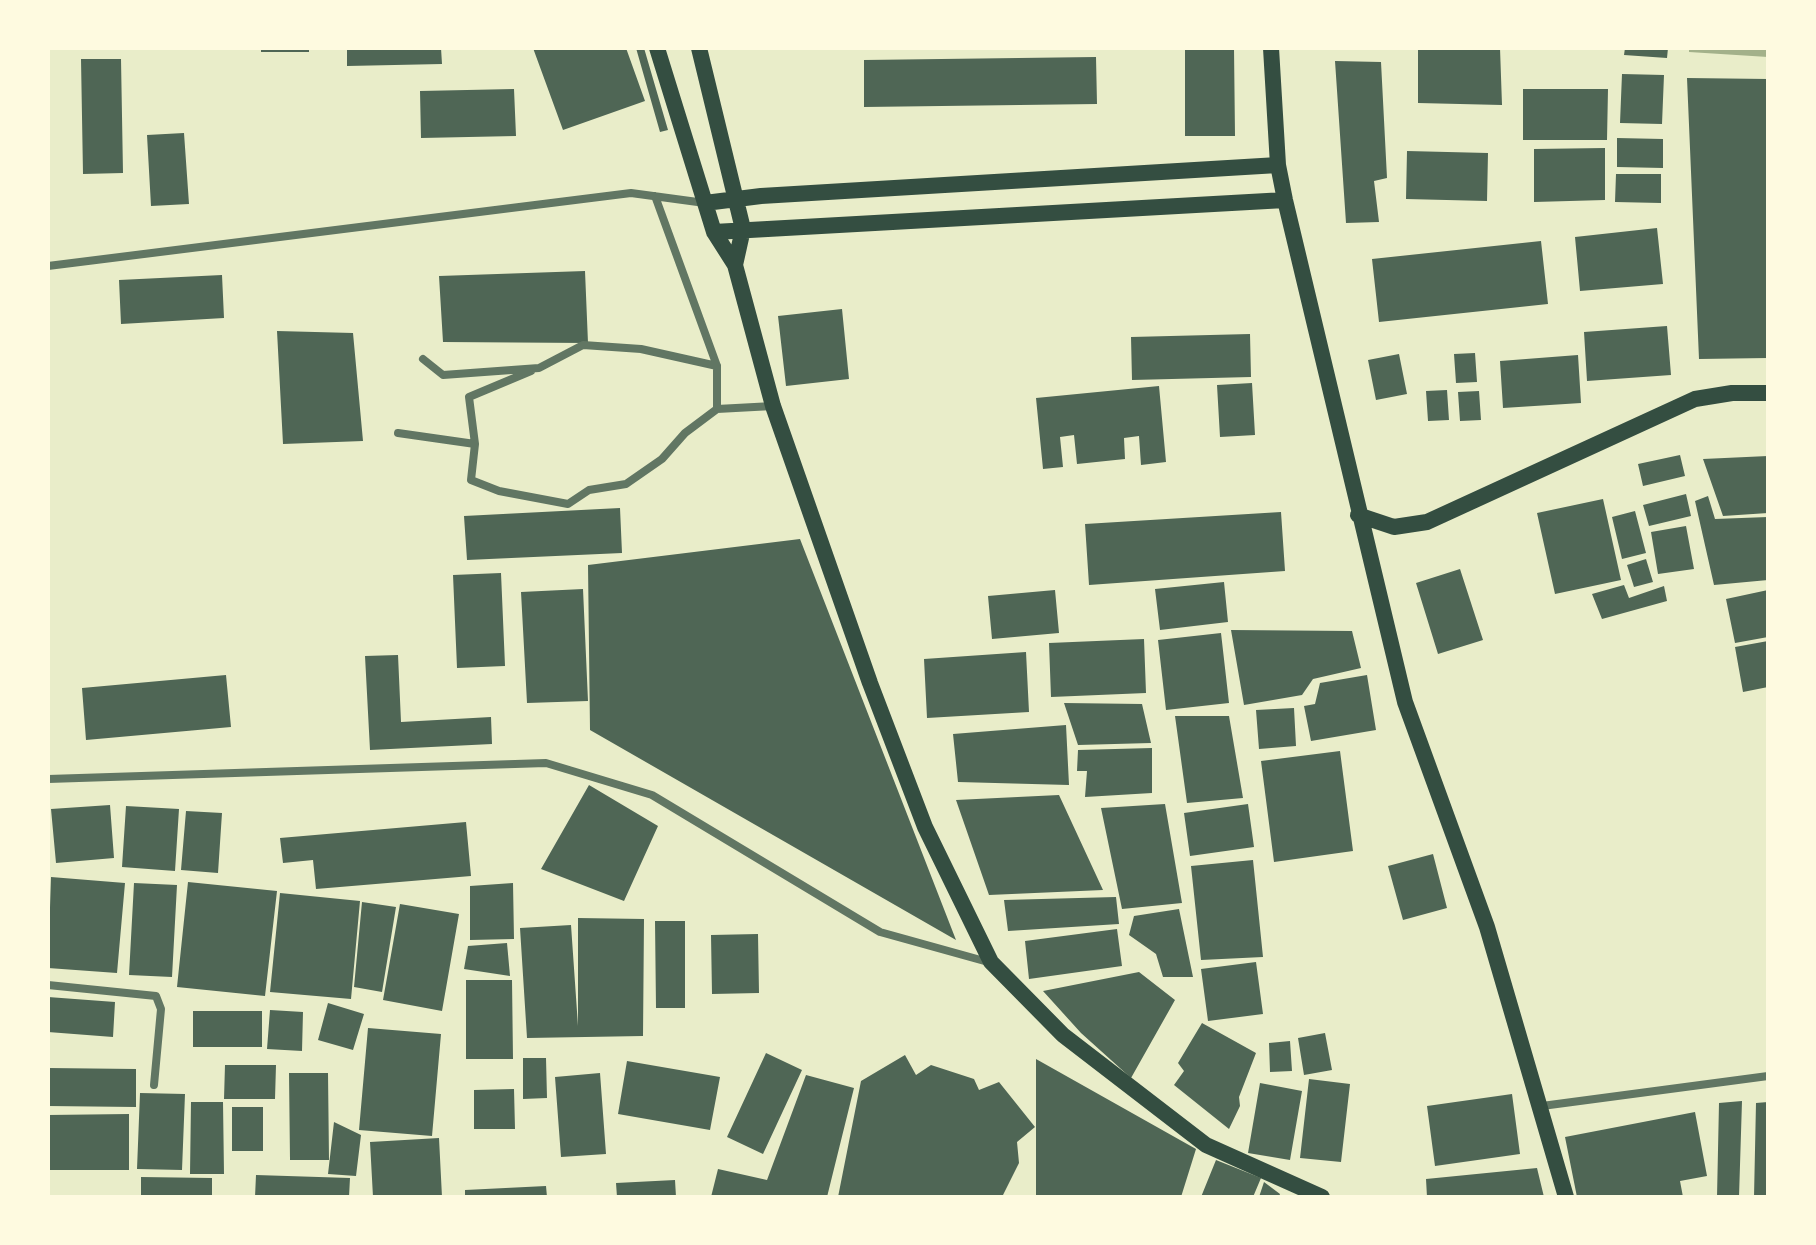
<!DOCTYPE html>
<style>
body{margin:0}
#map{position:relative;width:1816px;height:1245px;overflow:hidden;background:#e9edc9;font-family:"Roboto Condensed",sans-serif}
canvas{display:block}
.frame{position:absolute;inset:0;border:50px solid #fefae0;pointer-events:none}
</style>
<div id="map">
<canvas width="1816" height="1245"></canvas>
<div class="frame"></div>
</div>
<script>
const context = document.querySelector('canvas').getContext('2d');
context.lineJoin = 'round';
function fillPath(path, color) { context.fillStyle = color; context.fill(path, 'evenodd'); }
function trace(path, color, width, dash) { context.strokeStyle = color; context.lineWidth = width; context.lineCap = dash ? 'butt' : 'round'; context.setLineDash(dash || []); context.stroke(path); }
fillPath(new Path2D(`
 M1689,48H1768V57L1689,52Z`), '#a3b18a');
fillPath(new Path2D(`
 M261,48H309V52H261Z
 M347,48H441L442,64L347,66Z
 M533,48H626L645,101L563,130Z
 M636,48H644L668,130L660,132Z
 M1185,48H1234L1235,136H1185Z
 M1418,48H1500L1502,105L1418,103Z
 M1625,48H1668L1667,58L1624,55Z
 M1096,57L1097,104L864,107V60Z
 M81,59H121L123,173L83,174Z
 M1335,61L1381,62L1387,178L1374,181L1379,222L1346,223Z
 M1622,74L1664,75L1662,124L1620,123Z
 M1687,78L1768,79V358L1699,359Z
 M514,89L516,136L421,138L420,91Z
 M1523,89H1608L1607,140H1523Z
 M184,133L189,204L151,206L147,135Z
 M1617,138L1663,139V168L1617,167Z
 M1605,148V200L1534,202V149Z
 M1407,151L1488,153L1487,201L1406,199Z
 M1616,174H1661V203L1615,202Z
 M1657,228L1663,284L1580,291L1575,237Z
 M1541,241L1548,304L1379,322L1372,259Z
 M585,271L588,343L443,342L439,276Z
 M222,275L224,318L121,324L119,280Z
 M842,309L849,379L786,386L778,316Z
 M1667,326L1671,375L1587,381L1584,332Z
 M277,331L353,333L363,441L283,444Z
 M1250,334L1251,377L1132,380L1131,337Z
 M1475,353L1477,382L1456,383L1454,354Z
 M1399,354L1407,394L1376,400L1368,360Z
 M1578,355L1581,403L1503,408L1500,361Z
 M1252,383L1255,435L1220,437L1217,385Z
 M1159,386L1166,462L1141,465L1139,436L1124,438L1125,459L1077,464L1074,435L1060,437L1063,467L1043,469L1036,398Z
 M1447,390L1449,420L1428,421L1426,391Z
 M1479,391L1481,420L1460,421L1458,392Z
 M1680,455L1685,476L1643,486L1638,464Z
 M1768,456V513L1723,516L1703,459Z
 M1686,494L1691,516L1649,526L1643,505Z
 M1708,496L1715,519L1768,517V580L1714,585L1695,501Z
 M1603,499L1621,580L1555,594L1537,513Z
 M620,508L622,553L467,560L464,516Z
 M1635,511L1646,553L1622,559L1612,517Z
 M1281,512L1285,571L1089,585L1085,524Z
 M1686,526L1694,569L1658,574L1651,532Z
 M800,539L956,940L590,730L588,565Z
 M1646,559L1653,582L1634,587L1627,565Z
 M1460,569L1483,640L1438,654L1416,583Z
 M501,573L505,666L457,668L453,575Z
 M1224,582L1228,622L1160,630L1155,589Z
 M1624,585L1629,598L1664,586L1667,601L1602,619L1592,594Z
 M583,589L588,701L527,703L521,592Z
 M1055,590L1059,633L992,639L988,596Z
 M1768,590V637L1735,643L1726,599Z
 M1231,630L1352,631L1361,668L1313,679L1302,695L1244,705Z
 M1221,633L1229,703L1166,710L1158,640Z
 M1144,639L1146,693L1051,697L1049,643Z
 M1768,641V687L1743,692L1735,647Z
 M1026,652L1029,712L927,718L924,659Z
 M398,655L401,722L491,717L492,744L370,750L365,656Z
 M226,675L231,727L86,740L82,688Z
 M1367,675L1376,730L1311,741L1304,706L1315,704L1320,683Z
 M1064,703L1142,704L1151,743L1078,745Z
 M1294,708L1296,746L1259,749L1256,710Z
 M1175,716H1229L1243,798L1187,803Z
 M1066,725L1069,785L958,782L953,734Z
 M1152,748V793L1085,797L1087,771H1077L1078,750Z
 M1340,751L1353,851L1274,862L1261,761Z
 M589,785L658,826L624,901L541,869Z
 M1059,795L1103,890L989,895L956,800Z
 M1165,804L1182,903L1122,909L1101,808Z
 M1248,804L1254,847L1190,856L1184,813Z
 M110,805L114,858L56,863L51,809Z
 M126,806L179,809L175,871L122,867Z
 M186,811L222,813L218,873L181,870Z
 M466,822L471,876L316,889L313,860L283,863L280,838Z
 M1433,854L1447,908L1403,920L1388,866Z
 M1253,860L1263,957L1201,960L1191,866Z
 M51,877L125,883L117,973L48,968Z
 M188,882L277,891L265,996L177,987Z
 M134,883L177,885L172,977L129,975Z
 M513,883L514,939L470,940V886Z
 M280,893L360,901L351,999L270,992Z
 M1116,897L1119,924L1008,931L1004,900Z
 M362,902L396,907L382,992L354,987Z
 M400,904L459,914L442,1011L383,1000Z
 M1179,909L1193,977H1163L1156,954L1129,935L1134,916Z
 M578,918L644,919L643,1036L527,1038L520,928L571,925L578,1026Z
 M655,921H685V1008H656Z
 M1117,929L1122,966L1029,979L1025,941Z
 M758,934L759,993L712,994L711,935Z
 M507,943L510,976L464,969L468,946Z
 M1256,962L1263,1014L1208,1021L1201,969Z
 M1139,972L1175,1000L1131,1078L1081,1033L1043,991Z
 M466,980H512L513,1059H466Z
 M48,997L115,1002L113,1037L48,1032Z
 M328,1003L364,1014L353,1050L318,1040Z
 M270,1010L303,1012L302,1051L267,1049Z
 M193,1011H262V1047H193Z
 M1202,1023L1256,1053L1239,1097L1240,1106L1229,1129L1174,1085L1184,1071L1178,1063Z
 M368,1028L441,1034L432,1136L359,1130Z
 M1325,1033L1332,1070L1304,1075L1298,1038Z
 M1290,1041L1292,1071L1270,1072L1269,1043Z
 M766,1053L802,1070L763,1154L727,1137Z
 M905,1055L916,1075L931,1065L974,1079L979,1090L999,1082L1035,1127L1017,1142L1019,1163L1002,1197H838L861,1081Z
 M523,1058H546L547,1098L523,1099Z
 M1036,1059L1196,1149L1181,1197H1036Z
 M627,1061L720,1077L710,1130L618,1114Z
 M225,1065H276L275,1099H224Z
 M48,1068L136,1069V1107L48,1106Z
 M289,1073H328L329,1160H290Z
 M600,1073L606,1154L561,1157L555,1077Z
 M806,1075L854,1088L827,1197H711L718,1169L767,1180Z
 M1309,1079L1350,1084L1341,1162L1300,1158Z
 M1260,1083L1302,1091L1290,1160L1248,1153Z
 M514,1089L515,1129H474V1090Z
 M140,1093L185,1094L182,1170L137,1169Z
 M1512,1094L1520,1154L1435,1166L1427,1106Z
 M1742,1101L1739,1197H1717L1719,1103Z
 M191,1102H223L224,1174H190Z
 M1768,1102V1197H1754L1756,1103Z
 M232,1107H263V1151H232Z
 M1695,1112L1707,1176L1680,1181L1683,1197H1577L1565,1137Z
 M129,1114V1170H48V1115Z
 M334,1122L361,1135L356,1176L328,1174Z
 M439,1138L442,1197H373L370,1142Z
 M1216,1160L1261,1178L1253,1197H1201Z
 M1537,1168L1544,1197H1427L1426,1179Z
 M256,1175L350,1178L349,1197H255Z
 M141,1177L212,1178V1197H141Z
 M675,1180L676,1197H617L616,1183Z
 M1264,1182L1280,1194L1279,1197H1259Z
 M546,1186L547,1197H465V1190Z`), '#4f6655');
trace(new Path2D(`
 M655,196L717,366V409
 M48,266L631,193L705,203
 M423,359L443,375L539,368L583,345L641,349L717,366
 M398,433L475,444L469,397L531,371
 M475,444L471,480L499,491L568,504L589,490L626,484L662,459L685,433L717,409L773,406
 M48,779L546,763L652,795L880,932L988,962
 M48,985L156,996L161,1009L154,1085
 M1542,1106L1768,1076`), '#617663', 8);
trace(new Path2D(`
 M657,48L714,232L735,265L773,406L870,683L925,827L991,962L1063,1035L1206,1145L1322,1197
 M699,48L743,229L735,265
 M1271,48L1278,165L1285,200L1405,702L1487,927L1566,1197
 M705,203L761,196L1278,165
 M714,232L1285,200
 M1358,515L1394,527L1427,522L1695,399L1732,393H1768`), '#344e41', 16);
</script>
